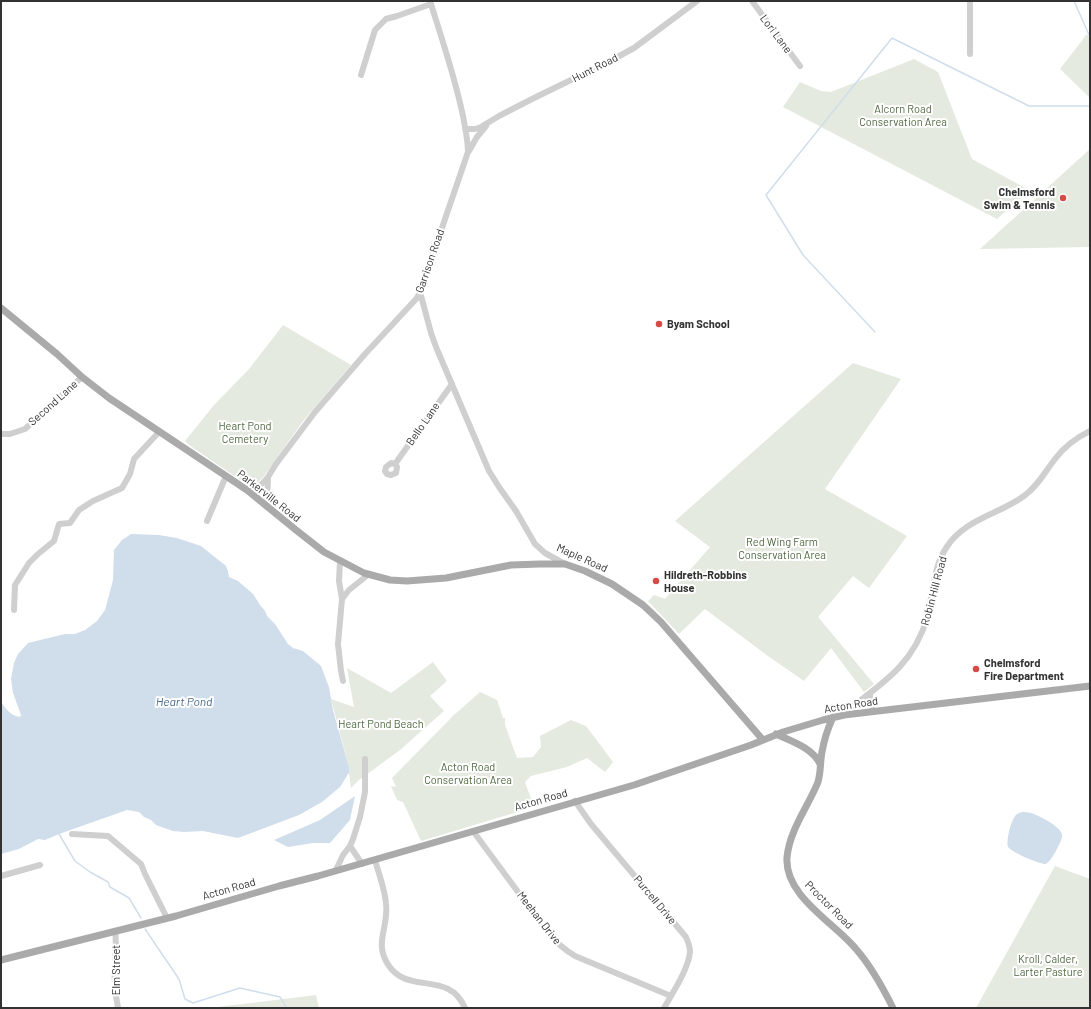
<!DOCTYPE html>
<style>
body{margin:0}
#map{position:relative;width:1091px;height:1009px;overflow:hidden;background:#fff;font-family:Barlow,sans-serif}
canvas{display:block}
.frame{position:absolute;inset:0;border:2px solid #323232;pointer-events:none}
</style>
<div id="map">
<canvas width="1091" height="1009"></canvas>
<div class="frame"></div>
</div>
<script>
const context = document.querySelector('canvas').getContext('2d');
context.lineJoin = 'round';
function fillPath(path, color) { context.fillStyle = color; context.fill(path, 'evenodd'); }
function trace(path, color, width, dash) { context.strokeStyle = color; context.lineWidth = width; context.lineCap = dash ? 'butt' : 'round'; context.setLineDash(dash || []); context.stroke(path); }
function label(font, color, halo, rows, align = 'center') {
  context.font = font + ' Barlow,sans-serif'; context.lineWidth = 4; context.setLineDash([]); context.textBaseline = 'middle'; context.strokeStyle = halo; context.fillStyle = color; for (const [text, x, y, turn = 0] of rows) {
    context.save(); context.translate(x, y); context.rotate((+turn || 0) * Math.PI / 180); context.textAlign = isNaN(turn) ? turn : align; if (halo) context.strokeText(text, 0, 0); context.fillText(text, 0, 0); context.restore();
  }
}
fillPath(new Path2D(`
 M1087,34L1090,38V98L1060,69Z
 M914,59L938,72L972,159L1029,190L997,219L783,107L800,82L821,91L831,92Z
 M1090,149V247L980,249Z
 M283,325L351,365L303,421L264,476L256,485L252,487L249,486L189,445L185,441L214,405L249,369Z
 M853,363L901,379L825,489L907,536L869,588L853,576L818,617L874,684L864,692L831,648L804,681L768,656L705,609L679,634L648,601L654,595L665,599L710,547L675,521Z
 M433,662L447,681L430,696L444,711L400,750L359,780L351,788L349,773L350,771L331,699L354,707L347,668L391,693Z
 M480,692L497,700L503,718H505V725L517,758L533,757L541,747L540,736L571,720L586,726L613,762L605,772L587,758L567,767L531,776L525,782L534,807L421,841L403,802L397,800L391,786L396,787L392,778L454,715Z
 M1055,866L1090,879V1008H976Z
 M316,995L319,1008H210Z`), '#e4eadf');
fillPath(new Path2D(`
 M131,534L159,535L177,538L201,546L226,566L228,571L229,577L238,581L253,594L260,605L265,611L267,616L275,624L288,644L293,648L303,651L321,666L329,687L333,710L350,771L340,787L322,802L299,815L238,838L203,831L184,832L173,831L156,825L151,820L144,817L139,812L127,810L59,834L45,840L38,839L19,849L1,854V702C6,709 11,716 20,717L21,715L13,693L11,679L14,663L18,654L28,643L65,634H75L85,630L97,621L105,610L113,580L114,550L122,540Z
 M355,796L350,820L330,843H313L288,847L274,840L320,820Z
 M1022,812C1025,812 1028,812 1031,813C1038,815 1060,826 1062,834C1063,839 1058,846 1056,851C1053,856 1051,860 1046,864C1039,864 1013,853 1008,847C1006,840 1011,820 1016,815C1018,813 1019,813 1022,812Z`), '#d0deeb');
trace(new Path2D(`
 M1074,1L1090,37
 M875,332L803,255L766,195L892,38L1029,106H1090
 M59,834L75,861L90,872L108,882L110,887L129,898L141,918
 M145,929L179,979L185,999L193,1003L240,988L280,997L287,1008`), '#d0deeb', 1.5);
trace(new Path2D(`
 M752,1L800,66
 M970,1V54
 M361,75L375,30L386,19L397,16L431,4
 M466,129H475L481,127L499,116L532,99L612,60L634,48L697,1
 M469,151L477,137L486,126
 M420,292L431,333L436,347L489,471L499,487L516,511L535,544L545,553L565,564
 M1,434H10L25,429L82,377
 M395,464L397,467L396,473L391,475L387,474L385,471L386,467L391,463L395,464L452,384
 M247,490C258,488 261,486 268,477
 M267,507L268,477L276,464L315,412L365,354L417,298L420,292L468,152C468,140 465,128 463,116C455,77 442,39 430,1
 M207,521L226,476
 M340,561L339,581L342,599L338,644L341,671L343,681
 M342,599L349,590L369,574
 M14,610L15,585L29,563L38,554L54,541L59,524L70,523L79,510L93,501L122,488L130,474L134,459L159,432
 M870,693V702L874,712
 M840,716C878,686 913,667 927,618C933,595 933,568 946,548C964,519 998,515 1024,496C1037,487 1045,472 1055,459C1064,447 1076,438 1090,431
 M575,801L591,824L686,937C688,942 690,946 690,952C688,970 673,992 664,1008
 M473,831L549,934C557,943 565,950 575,956L671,996
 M72,834L108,836L128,853L141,864L145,874L167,918
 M350,846L362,864
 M375,860C379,875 385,889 386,904C389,928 373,943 389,966C409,995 449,970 465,1008
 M336,870L343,855L350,846L353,839L360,817L365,792V759
 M1,876L40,865
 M115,931C117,943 115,955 115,966C114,980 115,994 118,1008`), '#cfcfcf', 6);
trace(new Path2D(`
 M1,308L57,354L82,377L109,398L247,490L296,530L324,552L364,573L390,580L407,581L446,578L511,565L540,564H565L585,571L612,584L643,605L661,622L763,740
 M833,717C828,728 824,740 822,752C820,762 821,772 818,782C808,807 790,829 787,857C784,896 835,923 856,949C871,966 883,988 893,1008
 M776,734C791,741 813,748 820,764
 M1,960L176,916L279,886L318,876L634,785L751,745L783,732L823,720L844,715L1090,686`), '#aaa', 7);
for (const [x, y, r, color] of [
 [1063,198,4,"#d64b47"],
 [659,324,4,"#d64b47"],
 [656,581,4,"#d64b47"],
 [976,669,4,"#d64b47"]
]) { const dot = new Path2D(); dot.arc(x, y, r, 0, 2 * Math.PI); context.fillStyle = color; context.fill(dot); trace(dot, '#fff', 1.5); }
label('11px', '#323232', '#fff', [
 ["Lori Lane",776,34,53],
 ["Hunt Road",595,68,-27],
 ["Garrison Road",430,261,-71],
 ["Second Lane",53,403,-42],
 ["Bello Lane",423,424,-55],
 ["Parkerville Road",269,496,38],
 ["Maple Road",582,558,24],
 ["Robin Hill Road",934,591,-75],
 ["Acton Road",851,705,-9],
 ["Acton Road",541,800,-16],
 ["Acton Road",229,889,-16],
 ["Purcell Drive",655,900,50],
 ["Proctor Road",829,905,45],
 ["Meehan Drive",539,918,52],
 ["Elm Street",116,970,-90]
]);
label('11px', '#516a43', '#fff', [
 ["Alcorn Road",903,109],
 ["Conservation Area",903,122],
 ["Heart Pond",245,426],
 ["Cemetery",245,439],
 ["Red Wing Farm",782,542],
 ["Conservation Area",782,555],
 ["Heart Pond Beach",381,724],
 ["Acton Road",468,767],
 ["Conservation Area",468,780],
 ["Kroll, Calder,",1048,959],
 ["Larter Pasture",1048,972]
]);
label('bold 11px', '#323232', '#fff', [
 ["Chelmsford",1055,192,"right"],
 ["Swim & Tennis",1055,205,"right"],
 ["Byam School",667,324],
 ["Hildreth-Robbins",664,575],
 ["House",664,588],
 ["Chelmsford",984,663],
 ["Fire Department",984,676]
], 'left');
label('italic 12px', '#466b8e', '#fff', [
 ["Heart Pond",184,702]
]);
</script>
